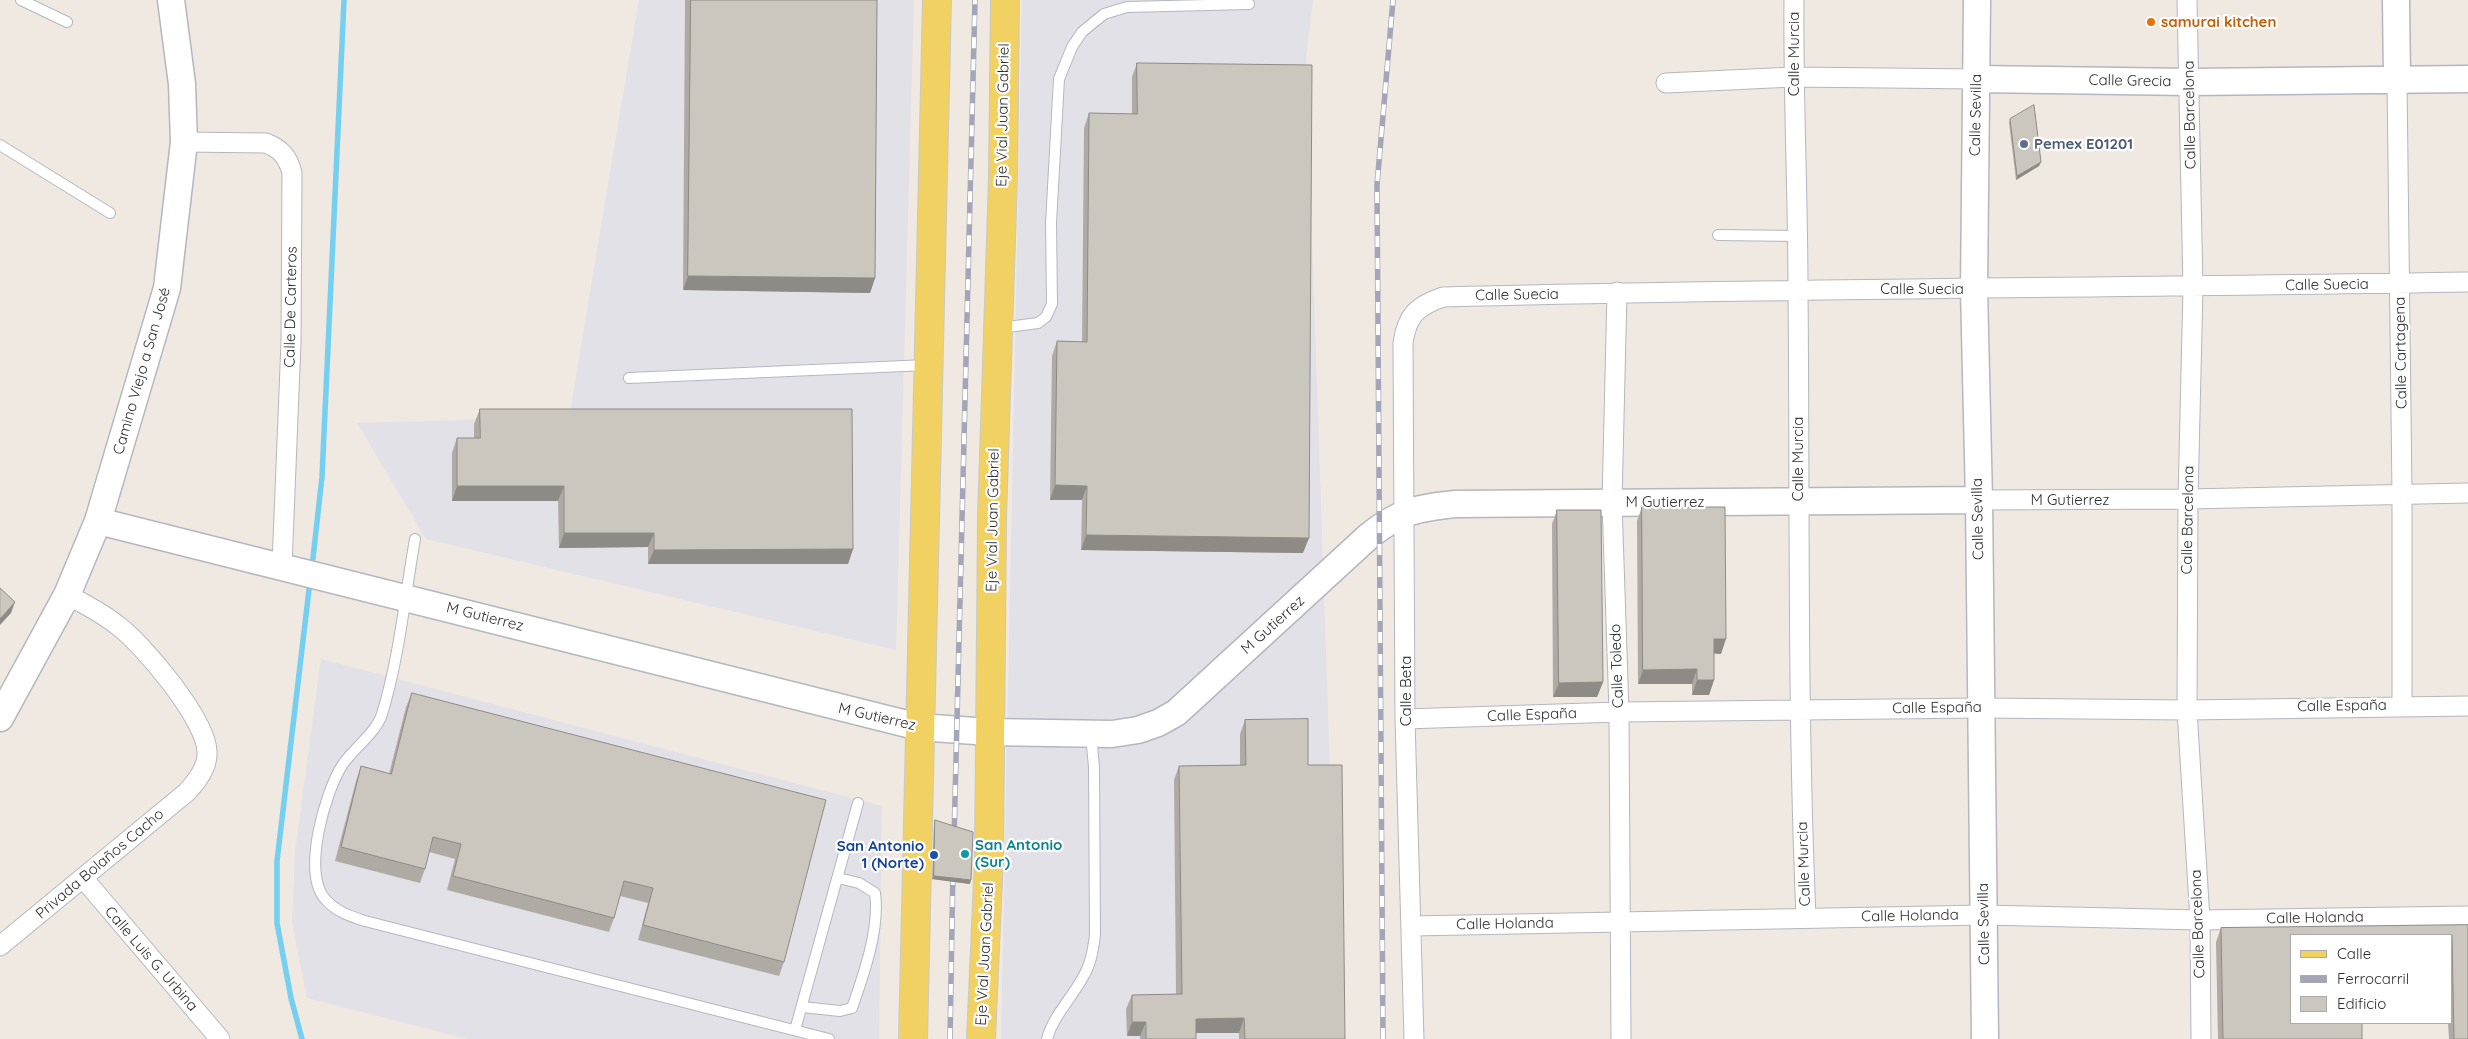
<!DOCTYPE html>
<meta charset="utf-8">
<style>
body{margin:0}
#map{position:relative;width:2468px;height:1039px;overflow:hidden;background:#efe9e1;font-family:Quicksand,sans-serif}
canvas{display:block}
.legend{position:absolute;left:2290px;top:934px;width:162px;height:90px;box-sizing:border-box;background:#fff;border:1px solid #ababab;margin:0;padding:6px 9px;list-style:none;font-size:15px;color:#2e2e2e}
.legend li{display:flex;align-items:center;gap:10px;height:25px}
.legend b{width:25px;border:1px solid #ababab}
</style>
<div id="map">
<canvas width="2468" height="1039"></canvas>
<ul class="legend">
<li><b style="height:6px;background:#f2d163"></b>Calle</li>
<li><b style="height:6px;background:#a3a6b8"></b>Ferrocarril</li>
<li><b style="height:14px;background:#cbc7bf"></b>Edificio</li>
</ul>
</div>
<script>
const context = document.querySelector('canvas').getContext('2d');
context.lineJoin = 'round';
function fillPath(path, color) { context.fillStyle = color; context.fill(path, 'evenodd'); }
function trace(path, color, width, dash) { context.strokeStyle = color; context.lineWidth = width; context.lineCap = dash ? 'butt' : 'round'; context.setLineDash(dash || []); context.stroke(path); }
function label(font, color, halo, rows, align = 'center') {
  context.font = font + ' Quicksand,sans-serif'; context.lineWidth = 4.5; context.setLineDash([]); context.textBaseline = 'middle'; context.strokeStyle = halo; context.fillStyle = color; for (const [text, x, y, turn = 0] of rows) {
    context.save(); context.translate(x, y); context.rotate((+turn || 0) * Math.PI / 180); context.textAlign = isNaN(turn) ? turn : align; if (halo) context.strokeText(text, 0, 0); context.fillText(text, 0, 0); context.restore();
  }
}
fillPath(new Path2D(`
 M639,0H914L896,650L426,539L357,423L569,417Z
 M1022,0H1313L1306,59L1339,1039H1001Z
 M321,659L882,806L879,1039H468L307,998L292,923L295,851Z`), '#e3e1e8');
trace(new Path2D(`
 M312,567L322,477L344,0
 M302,1039L291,998L277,923V861L310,581`), '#75cff0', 5.5);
const lane = new Path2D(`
 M21,0L67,22
 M0,145L110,213
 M1718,235L1797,236
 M1000,328L1038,323L1046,317L1052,304L1051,223L1059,79L1072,47L1082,32L1104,14L1127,7L1249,4
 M629,378L927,365
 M415,539C405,596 399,659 382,714C376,733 354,748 343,764C325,791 301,875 326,900C337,912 350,916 365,921L829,1039
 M802,1007L840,1011L852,1008C864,974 880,928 875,893L859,883L838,878
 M795,1030L858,803
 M1047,1039C1053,1016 1072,998 1083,977C1091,964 1093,950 1095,935L1094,767L1091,735`);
const street = new Path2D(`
 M1794,0C1793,97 1798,194 1798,290C1800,499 1797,708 1806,917
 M2187,0L2193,288L2188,499L2187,710L2200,920L2201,1039
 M2397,80L2402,494V705
 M1666,83L1793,77L1977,79
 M184,142L266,143C281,149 288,157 292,173L291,342L282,566
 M1617,292L1612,502L1619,712L1621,1039
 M1979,500L2188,499L2468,493
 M1405,719L1619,712L1981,708L2187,710L2468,706
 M83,878L220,1039
 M1412,926L1984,915L2200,920L2468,916
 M0,946L187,792C197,781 208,767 207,752C207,720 142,643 117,625C102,613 85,604 67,595
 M1414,1039L1405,719L1403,343C1407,315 1417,306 1443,297C1785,288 2126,288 2468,282`);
const secondary = new Path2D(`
 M1977,0L1974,289L1979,500L1985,1039
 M2396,0L2397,80
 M1977,79L2190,82L2468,79
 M98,521L919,727L989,732L1112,734L1138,730L1158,723L1176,713L1369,536C1400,511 1417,508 1455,504L1979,500
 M0,718L67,595L98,521L167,288L184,142L182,84L171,0`);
const primary = new Path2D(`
 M913,1039L937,0
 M981,1039L989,858L992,518L1003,178L1005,0`);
trace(lane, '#b4b7c1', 12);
trace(street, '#b4b7c1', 21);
trace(secondary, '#b4b7c1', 29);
trace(primary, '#c9c9c9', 30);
trace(lane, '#fff', 10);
trace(street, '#fff', 19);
trace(secondary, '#fff', 26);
trace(primary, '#f2d163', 28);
const rail = new Path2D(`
 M954,840L975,0
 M950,1039L953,867
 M1383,1039L1377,185L1393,0`);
trace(rail, '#a3a6b8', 5.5);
trace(rail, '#fff', 4, [11]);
fillPath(new Path2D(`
 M685,0H877L875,278L870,293L683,290Z
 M1137,63L1303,553L1081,550L1082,500H1050L1052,356L1057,341L1082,342L1084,128L1089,113L1132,114V77Z
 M2010,119L2041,162L2039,166L2016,180L2009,123Z
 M480,409L853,549L848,564H648V547L559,548L558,501H452V453L457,438H474V424Z
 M1642,507L1721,654L1714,653V680L1709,695H1692V684H1638L1637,521Z
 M1557,510L1603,682L1597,697H1553L1552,524Z
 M412,693L784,962L779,976L638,940L648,903L620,896L614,918L609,932L447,890L455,859L429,852L425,869L420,883L335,861L356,781L361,766L389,774L406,707Z
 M1245,720L1308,765L1345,1039H1239V1033H1196V1039H1140V1036H1127L1126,1009L1132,995L1176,994L1174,780L1179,766L1240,765V734Z
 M935,820L970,884L932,879L934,824Z
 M2468,925V1039H2449L2448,1023H2452V935H2292L2362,1039H2218L2216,942L2221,928Z`), '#afaba4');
fillPath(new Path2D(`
 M2041,162L2039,166L2016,180L2017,176Z
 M688,276L875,278L870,293L683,290Z
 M1055,485L1087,486L1082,500H1050Z
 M457,486H564L558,501H452Z
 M564,533H654L648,547L559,548Z
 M1086,535L1309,538L1303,553L1081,550Z
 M853,549L848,564H648L654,550Z
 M15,602L11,613L0,625V619Z
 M1714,639H1726L1721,654L1708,653Z
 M1697,669L1692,684H1638L1643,670Z
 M1697,680H1714L1709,695H1692Z
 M1603,682L1597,697H1553L1559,683Z
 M934,876L971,880L970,884L932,879Z
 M1244,1018L1239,1033H1191L1196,1019Z
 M1132,1022H1146L1140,1036H1127Z`), '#8e8b86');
const building = new Path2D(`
 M691,0H877L875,278L688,276Z
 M1137,63L1312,65L1309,538L1086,535L1087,486L1055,485L1057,341L1087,342L1089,113L1137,114Z
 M2034,105L2041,162L2017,176L2010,119Z
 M480,409H852L853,549L654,550V533H564V486H457V438H480Z
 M1642,507H1725L1726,639H1714V680H1697V669L1643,670Z
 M1557,510H1601L1603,682L1559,683Z
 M0,588L15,602L0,619Z
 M412,693L826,800L784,962L643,925L653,888L624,881L614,918L453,876L461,844L433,837L425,869L341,847L361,766L391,774Z
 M1308,719V765H1342L1345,1039H1245L1244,1018L1196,1019V1039H1146V1022H1132V995L1182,994L1179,766L1246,765L1245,720Z
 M935,820L973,832L971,880L934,876Z
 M2468,925V1039H2454L2452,935H2292V1023H2362V1039H2223L2221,928Z`);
fillPath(building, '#cbc7bf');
trace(building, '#8e8b86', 1);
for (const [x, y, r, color] of [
 [2151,22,5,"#e8710a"],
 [2024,144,5,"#5c6f8a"],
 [965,854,5,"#0f9aa8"],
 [934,855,5,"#1a4fb4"]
]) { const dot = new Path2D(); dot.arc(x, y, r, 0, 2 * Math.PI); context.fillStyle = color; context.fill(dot); trace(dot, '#fff', 2); }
label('bold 15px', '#c56008', '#fff', [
 ["samurai kitchen",2161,22]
], 'left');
label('15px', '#2e2e2e', '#fff', [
 ["Calle Murcia",1794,54,-90],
 ["Calle Grecia",2130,81,1],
 ["Eje Vial Juan Gabriel",1003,115,-89],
 ["Calle Sevilla",1976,115,-89],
 ["Calle Barcelona",2190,115,-91],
 ["Calle Suecia",2327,285,-1],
 ["Calle Suecia",1922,289],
 ["Calle Suecia",1517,295,-1],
 ["Calle De Carteros",291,307,-89],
 ["Calle Cartagena",2401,353,-91],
 ["Camino Viejo a San José",142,371,-74],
 ["Calle Murcia",1798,459,-90],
 ["M Gutierrez",2070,500],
 ["M Gutierrez",1665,502],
 ["Calle Sevilla",1978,519,-91],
 ["Eje Vial Juan Gabriel",993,520,-89],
 ["Calle Barcelona",2188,520,-89],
 ["M Gutierrez",485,617,14],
 ["M Gutierrez",1273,625,-42],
 ["Calle Toledo",1617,666,-92],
 ["Calle Beta",1406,691,-90],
 ["Calle España",2342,706,-1],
 ["Calle España",1937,708,-1],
 ["Calle España",1532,715,-2],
 ["M Gutierrez",877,717,13],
 ["Privada Bolaños Cacho",100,864,-40],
 ["Calle Murcia",1804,864,-92],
 ["Calle Holanda",1910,916,-1],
 ["Calle Holanda",2315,918,-1],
 ["Calle Holanda",1505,924,-1],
 ["Calle Sevilla",1984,924,-91],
 ["Calle Barcelona",2198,924,-92],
 ["Eje Vial Juan Gabriel",985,954,-87],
 ["Calle Luis G. Urbina",151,959,49]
]);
label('bold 15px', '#4e5e75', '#fff', [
 ["Pemex E01201",2034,144]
], 'left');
label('bold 15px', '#0d838f', '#fff', [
 ["San Antonio",975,845],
 ["(Sur)",975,862]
], 'left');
label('bold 15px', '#164399', '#fff', [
 ["San Antonio",924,846],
 ["1 (Norte)",924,863]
], 'right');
</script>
